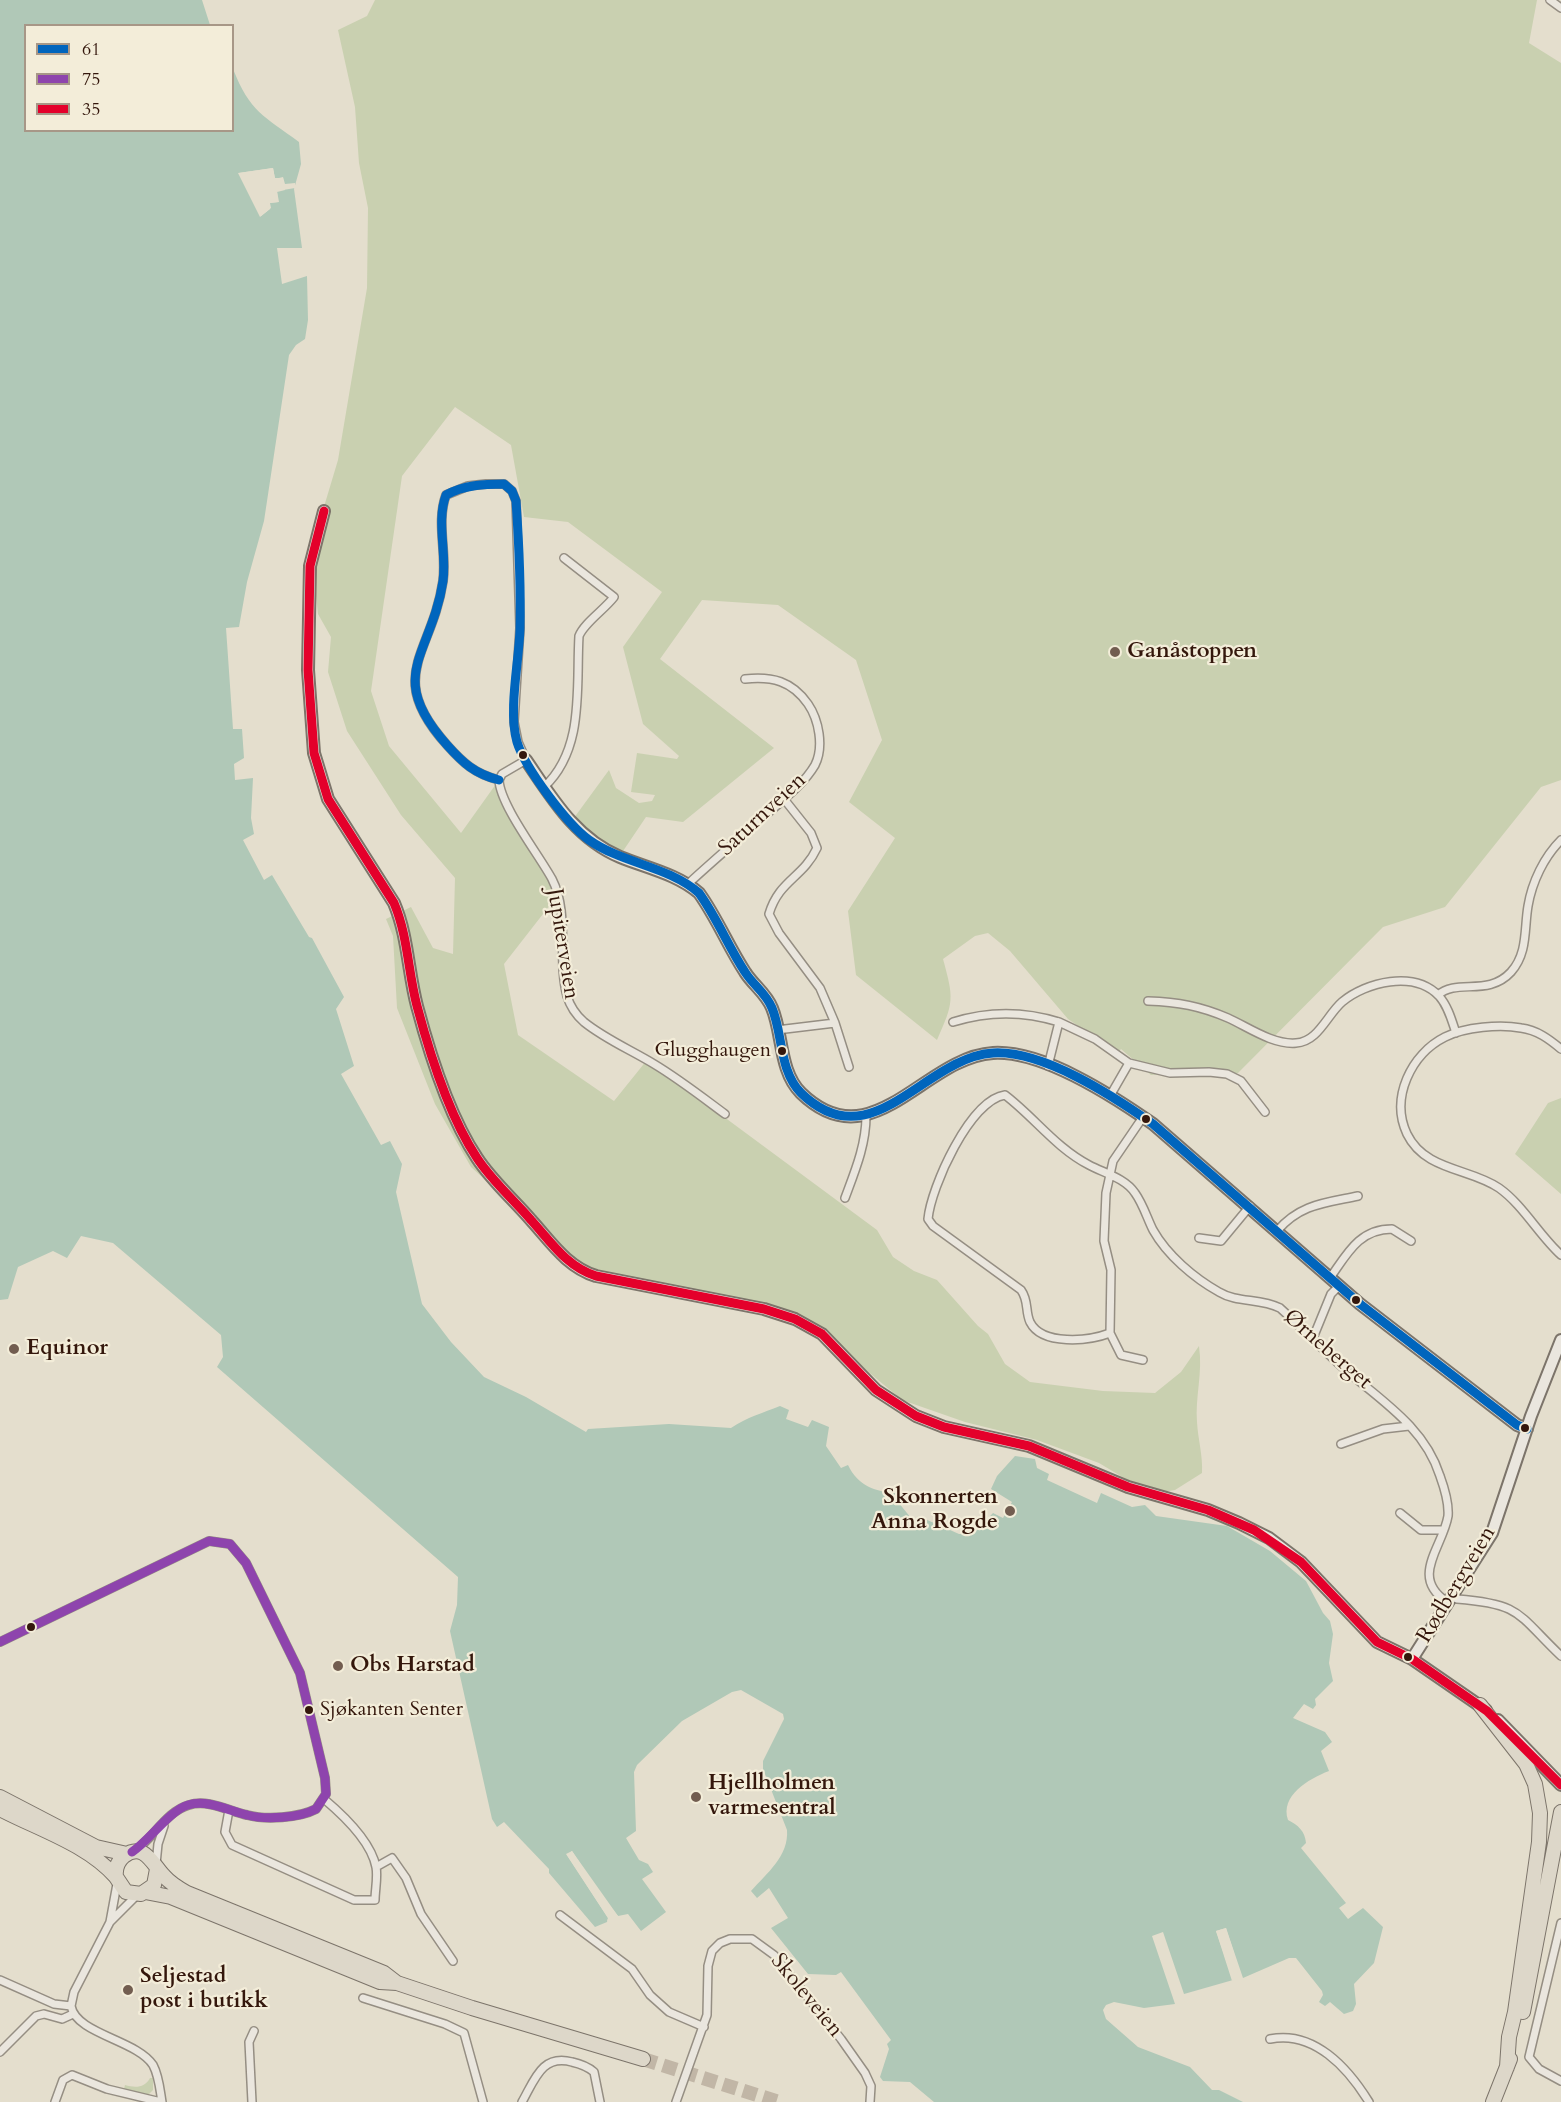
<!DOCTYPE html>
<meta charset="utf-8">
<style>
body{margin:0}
#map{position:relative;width:1561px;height:2102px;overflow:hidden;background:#e4decd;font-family:Cardo,serif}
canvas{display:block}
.legend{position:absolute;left:24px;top:24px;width:210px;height:108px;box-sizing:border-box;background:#f3edd9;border:2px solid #a79787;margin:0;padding:8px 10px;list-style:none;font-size:18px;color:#34170c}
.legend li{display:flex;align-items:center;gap:12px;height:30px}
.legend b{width:30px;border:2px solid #a79787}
</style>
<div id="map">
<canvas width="1561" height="2102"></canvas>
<ul class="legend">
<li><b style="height:8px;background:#0065bd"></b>61</li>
<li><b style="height:8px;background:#8e44ad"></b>75</li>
<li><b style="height:8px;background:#e4002b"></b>35</li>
</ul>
</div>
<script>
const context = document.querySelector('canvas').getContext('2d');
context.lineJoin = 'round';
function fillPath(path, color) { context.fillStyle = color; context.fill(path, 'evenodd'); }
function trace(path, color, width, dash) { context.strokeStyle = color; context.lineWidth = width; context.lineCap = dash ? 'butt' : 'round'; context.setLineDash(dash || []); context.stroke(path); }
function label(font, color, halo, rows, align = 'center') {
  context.font = font + ' Cardo,serif'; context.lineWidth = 4.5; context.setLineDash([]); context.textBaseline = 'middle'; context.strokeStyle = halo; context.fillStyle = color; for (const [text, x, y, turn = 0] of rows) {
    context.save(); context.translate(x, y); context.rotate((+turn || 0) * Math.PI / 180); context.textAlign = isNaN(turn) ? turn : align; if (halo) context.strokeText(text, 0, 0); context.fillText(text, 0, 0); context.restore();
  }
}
fillPath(new Path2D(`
 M375,0H1537L1529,43L1561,63V780L1541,787L1445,907L1383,927L1238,1073L1151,1075L1121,1049L1118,1053L1068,1019L1010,951L988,933L975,936L943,959C954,999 954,1002 937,1040L856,975L848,911L895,838L849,802L882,740L856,660L778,605L702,600L660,659L774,748L683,822L646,817L619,857L571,822L609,770L616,788L639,803L652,801L655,795L631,792L637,753L677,759L679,756L643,724L623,647L662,592L568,522L524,517L511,445L455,407L402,476L371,691L389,746L461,833L496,784L557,896L504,964L518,1035L614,1101L647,1060L877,1230L893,1257L914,1271L937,1280L978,1326L988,1334L1005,1364L1030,1382L1103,1391L1155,1393L1181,1372L1199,1346C1203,1373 1195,1397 1197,1422C1198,1440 1203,1455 1202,1473L1175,1490L1163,1492L1139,1487L1099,1463L1037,1440L965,1422L902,1400L865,1369L816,1323L756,1301L591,1270L562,1250L471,1167L435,1104L397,1008L393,936L386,919L411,907L433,948L453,954L455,878L401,815L347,731L328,672L331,637L318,614L311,550L338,460L367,288L368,208L359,163L355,107L338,30L367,16Z
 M1561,1098V1194L1515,1154L1548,1103Z
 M150,2078H153V2090L148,2095L124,2089L125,2085C135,2088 145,2088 150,2078Z`), '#c9d0b0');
fillPath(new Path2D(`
 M0,0H202L210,25L26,26V130H232L233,69C250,112 264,116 299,142L301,164L294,189L302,248H277L282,284L307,276L308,320L305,339L296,345L289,355L264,521L247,582L239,627L226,628L233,729H242L244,758L234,764L235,780L253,778L251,818L254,834L243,840L264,880L272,875L309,937L312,938L344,997L336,1009L354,1066L341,1074L381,1145L390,1141L402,1164L396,1192L422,1304L451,1342L484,1377L526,1397L586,1432L588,1429L669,1424L731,1428C747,1417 763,1413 780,1406L789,1410L786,1419L808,1427L812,1420L829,1427L826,1446L841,1468L848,1465C858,1486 875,1492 898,1493L894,1497L911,1518L922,1523L925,1519L959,1534H973L993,1513L1003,1518L1012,1502L991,1489L997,1476L1015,1456L1035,1459L1037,1468L1049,1474L1047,1480L1097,1503L1101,1493L1132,1507L1145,1505L1156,1516L1227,1526L1270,1551L1306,1581L1323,1613L1330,1621L1333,1634L1329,1663L1333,1681L1315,1699L1316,1705L1313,1709L1304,1704L1293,1718L1325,1732L1332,1742L1321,1751L1329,1771C1308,1779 1280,1796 1288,1820C1298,1825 1305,1831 1306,1843L1301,1848L1346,1903L1339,1908L1348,1919L1363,1908L1383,1927L1374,1963L1354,1984L1356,2004L1353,2011L1344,2014L1330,2002L1325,2006L1319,2002L1323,1995L1322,1991L1296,1958H1289L1243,1978L1226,1928L1216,1931L1233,1980L1184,1994L1163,1932L1152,1936L1175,2004L1144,2008L1114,2002L1106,2005L1103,2010L1106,2019L1138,2047L1190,2067L1212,2090H1219L1243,2102H934L910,2082L883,2081L880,2077L889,2049L887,2044L891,2040L841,1972L836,1975L808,1974L771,1928L788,1918L769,1888L757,1898L751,1891C767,1873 789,1856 787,1830L763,1769V1761L784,1719L783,1714L741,1690L732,1692L682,1721L637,1765L634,1772L636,1831L626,1838L639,1860L648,1864L653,1872L642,1879L666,1912L641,1931L628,1914L618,1916L572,1851L566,1854L608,1918L607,1922L595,1927L549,1873V1869L504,1822L497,1827L492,1819L450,1631L457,1605L458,1577L217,1367L223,1357L221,1335L113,1243L81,1236L67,1258L53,1251L18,1267L8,1299L0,1300ZM273,168L275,178H283L285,190L277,192L278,202L270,203V209L261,216L239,173Z`), '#b0c8b7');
fillPath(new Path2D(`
 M273,168L275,179L283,177L285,184L295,183V188L277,191L279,202L270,203L271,208L260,217L238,173ZM270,171L272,180L281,181V188L275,190V199L268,201L267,208L262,212L244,176Z
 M572,1851L600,1894L618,1916L615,1917L603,1898L598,1896L570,1855L611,1916L607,1922L608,1918L567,1855Z
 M1226,1928L1242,1978L1240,1979L1224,1932L1220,1933L1236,1979L1232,1981L1216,1931Z`), '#e4decd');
trace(new Path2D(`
 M643,2059L779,2102`), '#c1b6a6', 14, [14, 7]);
const street = new Path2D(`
 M1550,0L1561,8
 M486,484H504L512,491L516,501L520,628L514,722L518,742L526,760L502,774L499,780C475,774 463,763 447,745C384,675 432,655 443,581C447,553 436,522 446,495L468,486Z
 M499,780C500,805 539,855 552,879C570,914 557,959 567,996C570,1006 576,1015 584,1022C605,1039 631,1050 654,1064C679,1079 702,1097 725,1114
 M544,787C585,749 576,687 579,636C584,623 604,610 614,597L564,558
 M688,884C714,860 741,837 767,814C783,800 804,784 815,765C824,747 819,720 808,704C792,681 772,676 745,679
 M1438,995C1457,978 1488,997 1511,972C1528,953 1524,929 1528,906C1532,882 1544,857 1561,840
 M1148,1001C1178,1002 1200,1006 1228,1018C1248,1027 1273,1045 1296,1043C1318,1042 1327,1015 1342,1002C1366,982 1414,970 1439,996C1448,1006 1452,1021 1456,1033
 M953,1022C988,1011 1024,1011 1059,1022L1048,1066
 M1059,1022L1095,1039L1129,1063L1110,1096
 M835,1023L849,1067
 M777,1030L835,1023L820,988L779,933L769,914C779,880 803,878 817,848L811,833L784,799
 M1561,1049C1549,1039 1537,1030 1521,1028C1500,1024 1465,1027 1445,1037C1411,1054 1390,1098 1407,1134C1425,1171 1470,1168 1499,1188C1523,1205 1539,1235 1561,1255
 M1129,1063L1170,1073L1209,1072L1227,1074L1241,1081L1265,1112
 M845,1198C855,1171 866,1145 866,1116
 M1277,1231C1300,1204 1325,1203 1358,1196
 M1199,1238L1221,1241L1250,1206
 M1330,1278C1347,1254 1359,1229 1392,1229L1411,1241
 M1110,1333L1111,1270L1104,1241L1106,1193L1113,1161L1143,1117
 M1313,1338L1331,1294L1339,1286
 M1143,1360L1121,1355L1110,1333C1089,1341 1042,1346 1030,1322C1025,1311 1029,1301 1021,1290L933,1226L928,1219C931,1187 970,1100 1005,1095C1034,1117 1056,1148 1089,1165C1104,1173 1125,1178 1135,1193C1143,1204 1147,1218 1153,1230C1167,1255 1194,1278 1219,1292C1237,1303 1260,1298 1280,1308C1300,1326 1319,1346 1340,1365C1377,1398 1424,1425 1440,1476C1444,1487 1449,1504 1448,1516C1443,1547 1409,1577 1447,1602
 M1341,1444L1383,1429L1409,1426
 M1400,1513L1421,1530H1443
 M1451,1595L1457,1599C1522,1604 1517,1614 1561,1656
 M0,1642L209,1541L230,1544L246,1563L300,1673L325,1778L326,1794L316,1809C299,1818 266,1820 247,1815C229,1811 208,1799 189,1805C167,1811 154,1837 136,1850
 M229,1810L225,1832L232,1845L354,1900H375C375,1890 378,1877 376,1867C371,1841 343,1815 324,1799
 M156,1864L158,1844L164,1826
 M376,1867L392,1858L406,1878L421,1914L453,1961
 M560,1915L632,1969L650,1995L669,2012L704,2027
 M110,1922L138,1894
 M1561,1923L1529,2057L1539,2069L1561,2081
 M0,1980L54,2004L71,2006C76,2034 137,2040 153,2065C159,2076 160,2090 162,2102
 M363,1998L445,2024L464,2033L483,2102
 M71,2006L74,1992L110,1922L117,1884
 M1270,2039C1314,2030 1348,2068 1369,2102
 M0,2052L36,2016L44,2014L62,2019L73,2014
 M55,2102L63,2080L72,2075L107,2089L161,2102
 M252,2102L249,2042L254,2031
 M522,2102C535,2079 542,2054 572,2062C581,2064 587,2066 594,2072L600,2102
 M676,2102L707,2015L708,1966L712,1951L720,1943L730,1939H752L774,1955L841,2039L865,2073L871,2086L870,2102`);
const secondary = new Path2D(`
 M324,511L310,566L308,670L314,753L328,799L394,903C408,936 408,972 417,1006C430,1055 449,1116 477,1158C492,1181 514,1200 531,1220C551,1242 567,1267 596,1276L764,1309L795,1319L822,1334L876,1390L916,1416L944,1427L1029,1446L1128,1487L1208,1510L1239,1523L1269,1538L1301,1562L1377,1642L1412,1659L1486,1710
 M526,760C552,798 575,838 620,857C647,868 677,874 699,893C717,918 728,946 745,972C753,985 766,993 772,1008C783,1034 779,1071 801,1093C872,1162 924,1057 993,1053C1043,1050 1113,1096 1153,1124L1360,1304L1517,1425L1527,1429
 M1412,1659L1492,1533L1531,1416L1561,1340
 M1498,1720L1561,1785`);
const highway = new Path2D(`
 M1480,1705L1526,1764L1535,1784L1540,1813L1539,1842L1515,2012L1509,2037L1507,2067
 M0,1797L96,1847L127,1854
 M0,1809C38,1829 87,1844 116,1877
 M157,1869L154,1885L141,1894L126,1892L116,1877C115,1869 117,1862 124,1856C144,1841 153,1865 164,1876C170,1883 178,1888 187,1893L384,1973L397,1983
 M145,1892L171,1897L380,1982L397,1983L472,2008L643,2059
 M1523,2012L1561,1812
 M1493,2102L1510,2059`);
trace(street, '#958e83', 10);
trace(secondary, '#7c746a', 14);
trace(highway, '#7c746a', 16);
trace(street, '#eae6de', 7);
trace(secondary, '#eae6de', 10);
trace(highway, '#ddd7c9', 14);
trace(new Path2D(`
 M499,780C475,774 463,763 447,745C384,675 432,655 443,581C447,553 436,522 446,495C464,485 484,484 504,484L512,491L516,501C519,544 521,586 520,629C519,662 508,711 517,742C525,768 567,824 589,840C623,864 668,866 699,893C717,918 728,946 745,972C753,985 766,993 772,1008C783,1034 779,1071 801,1093C872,1162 924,1057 993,1053C1043,1050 1113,1096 1153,1124L1360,1304L1517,1425L1527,1429`), '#0065bd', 9);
trace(new Path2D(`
 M0,1642L209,1541L230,1544L246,1563L300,1673L325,1778L326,1794L316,1809C299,1818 266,1820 247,1815C229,1811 208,1799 188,1805C169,1811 150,1840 132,1852`), '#8e44ad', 9);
trace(new Path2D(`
 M324,511L310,566L308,670L314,753L328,799L394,903C408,936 408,972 417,1006C430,1055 449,1116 477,1158C492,1181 514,1200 531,1220C551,1242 567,1267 596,1276L764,1309L795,1319L822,1334L876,1390L916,1416L944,1427L1029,1446L1128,1487L1208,1510L1254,1530L1301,1562L1377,1642L1412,1659L1487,1711L1561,1785`), '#e4002b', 9);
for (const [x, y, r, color] of [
 [1115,652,6,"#725d50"],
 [523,755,5,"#34170c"],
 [782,1051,5,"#34170c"],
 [1146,1119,5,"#34170c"],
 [1356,1300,5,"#34170c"],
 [14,1349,6,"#725d50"],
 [1525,1428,5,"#34170c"],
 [1010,1511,6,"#725d50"],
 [31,1627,5,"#34170c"],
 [1408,1657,5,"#34170c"],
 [338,1666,6,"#725d50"],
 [309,1710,5,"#34170c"],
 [696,1797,6,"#725d50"],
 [128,1990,6,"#725d50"]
]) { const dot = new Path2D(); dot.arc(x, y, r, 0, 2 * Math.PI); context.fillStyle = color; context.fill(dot); trace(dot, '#f3edd9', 2); }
label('20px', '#34170c', '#f3edd9', [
 ["Glugghaugen",771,1051],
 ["Sjøkanten Senter",320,1710,"left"]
], 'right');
label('bold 22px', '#34170c', '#f3edd9', [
 ["Ganåstoppen",1127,652],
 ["Equinor",26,1349],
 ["Skonnerten",998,1498,"right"],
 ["Anna Rogde",998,1523,"right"],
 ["Obs Harstad",350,1666],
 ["Hjellholmen",708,1784],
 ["varmesentral",708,1809],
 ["Seljestad",140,1977],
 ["post i butikk",140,2002]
], 'left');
label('22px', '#34170c', '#f3edd9', [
 ["Saturnveien",763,815,-43],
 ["Jupiterveien",562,944,81],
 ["Ørneberget",1327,1350,41],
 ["Rødbergveien",1457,1585,-59],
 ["Skoleveien",806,1996,51]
]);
</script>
